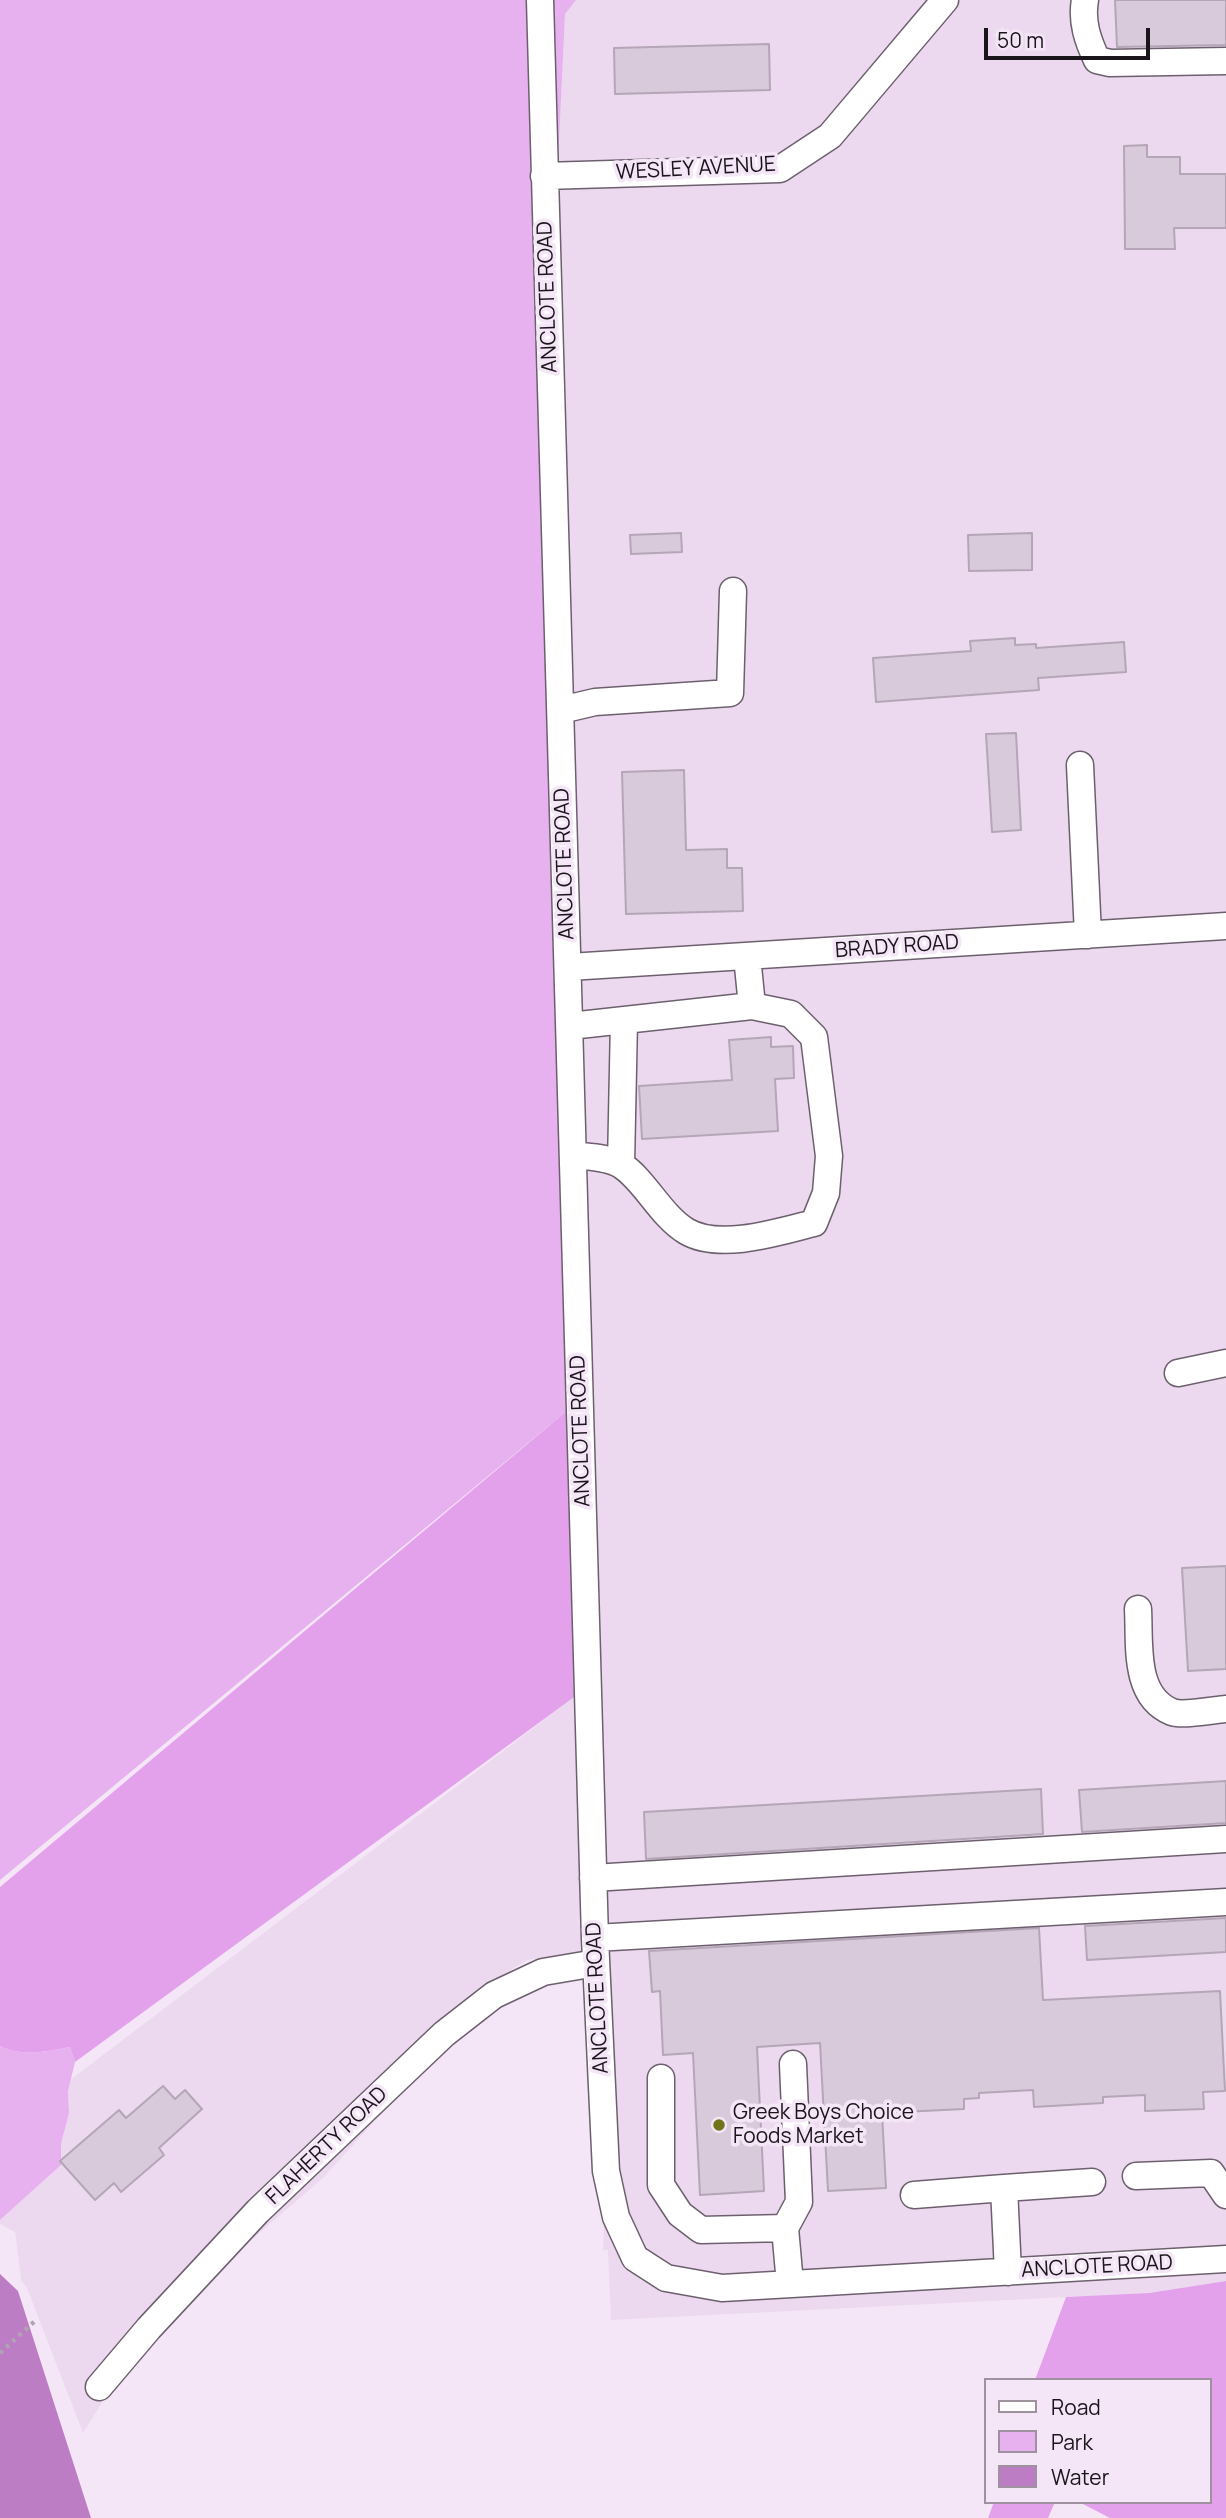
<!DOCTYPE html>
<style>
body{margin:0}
#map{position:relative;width:1226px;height:2518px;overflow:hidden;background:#f4e6f6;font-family:Manrope,sans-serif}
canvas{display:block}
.legend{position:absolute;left:984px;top:2378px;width:228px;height:126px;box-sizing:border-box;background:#f4e6f6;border:2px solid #9d929e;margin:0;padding:9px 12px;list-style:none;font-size:21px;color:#1a151b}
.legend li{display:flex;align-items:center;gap:14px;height:35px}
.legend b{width:35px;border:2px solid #9d929e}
.scale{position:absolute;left:984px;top:28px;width:166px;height:32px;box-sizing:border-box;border:4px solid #1a151b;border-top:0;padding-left:9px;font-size:21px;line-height:24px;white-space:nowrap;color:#1a151b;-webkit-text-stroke:5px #f4e6f6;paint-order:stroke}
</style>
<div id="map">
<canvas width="1226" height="2518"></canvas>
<ul class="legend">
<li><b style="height:9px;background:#fff"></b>Road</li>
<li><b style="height:19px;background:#e7b0ef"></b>Park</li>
<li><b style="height:19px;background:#bc7dc5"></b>Water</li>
</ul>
<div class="scale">50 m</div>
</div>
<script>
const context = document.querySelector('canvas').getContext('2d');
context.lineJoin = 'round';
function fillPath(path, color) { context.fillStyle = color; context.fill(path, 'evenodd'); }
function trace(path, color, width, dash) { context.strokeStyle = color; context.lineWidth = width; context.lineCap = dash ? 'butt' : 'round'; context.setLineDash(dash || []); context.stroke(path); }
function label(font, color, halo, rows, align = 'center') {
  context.font = font + ' Manrope,sans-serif'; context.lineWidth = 7; context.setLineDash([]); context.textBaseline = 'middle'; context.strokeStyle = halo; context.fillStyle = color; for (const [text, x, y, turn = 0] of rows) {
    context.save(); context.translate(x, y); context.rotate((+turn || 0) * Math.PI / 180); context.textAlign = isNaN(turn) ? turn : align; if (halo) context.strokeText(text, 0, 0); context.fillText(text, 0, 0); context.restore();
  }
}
fillPath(new Path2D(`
 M576,0H929L823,126L777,156L558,163L565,13Z
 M960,0H1226V913L579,953L557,188L781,181L838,145Z
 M1226,939V2247L723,2275L670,2266L643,2249L627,2213L617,2170L607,1962L580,979Z
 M577,1695L584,1952L527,1960L488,1984L477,2009L323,2178L149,2328L83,2433L27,2288L21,2280L15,2232L0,2224V2220L61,2165V2144L69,2113L68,2091L70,2080Z
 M604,2215L606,2223L721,2301L1226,2272V2281L1149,2293L611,2320L608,2250H603Z`), '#edd9ef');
fillPath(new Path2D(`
 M0,0H528L569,1409L0,1880Z
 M551,0H576L565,14L558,163H555Z
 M0,2046C22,2057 47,2052 70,2047L75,2062L68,2091L69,2113L61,2144V2165L0,2220Z`), '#e7b0ef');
fillPath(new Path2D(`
 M569,1409L577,1695L75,2062L70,2047C46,2052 22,2057 0,2046V1887Z
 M1226,2281V2518H1110L1079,2502H1210V2380H1035L1066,2297L1149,2293Z
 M994,2502H1055L1048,2518H988Z`), '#e3a1ec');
fillPath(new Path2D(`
 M0,2274L18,2291L91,2518H0Z`), '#bc7dc5');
const building = new Path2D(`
 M1115,0H1226V45L1117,47Z
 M769,44L770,90L615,94L614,48Z
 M1147,145V157H1180V174H1226V228H1174L1175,249H1125L1124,146Z
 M681,533L682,552L631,554L630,535Z
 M1032,533V570L969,571L968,535Z
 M1015,638V645L1036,644V648L1124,642L1126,672L1038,678L1039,690L876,702L873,658L971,651L970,641Z
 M1016,733L1021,830L992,832L986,734Z
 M684,770L686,850L727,849V868H742L743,911L626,914L622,772Z
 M771,1037V1047L793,1046L794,1078L775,1079L778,1131L642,1139L639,1086L732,1080L729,1040Z
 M1226,1566V1669L1188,1671L1182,1568Z
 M1226,1781V1823L1082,1832L1079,1790Z
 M1041,1789L1043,1834L646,1859L644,1812Z
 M1226,1918V1952L1087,1960L1085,1926Z
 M1039,1928L1043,2000L1220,1991L1225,2091L1203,2092L1204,2109L1145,2111V2095L1103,2097V2103L1034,2107L1033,2090L979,2093V2098L964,2099V2109L882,2113L886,2188L828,2191L820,2043L757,2047L764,2191L700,2195L693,2053L663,2055L660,1991L652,1992L649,1951Z
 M163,2086L175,2099L185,2090L202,2109L159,2148L164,2155L121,2192L114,2183L95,2200L60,2161L119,2110L126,2118Z`);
fillPath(building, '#d8cada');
trace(building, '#b4a6b6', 2);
const minor = new Path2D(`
 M540,0L595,1938L606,2171L616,2217L635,2258L666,2278L722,2288L1226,2259
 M1085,0C1081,22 1088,41 1097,60L1110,63L1226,61
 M544,176L780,169L830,136L945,0
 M561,710L595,702L730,693L733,591
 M1080,765L1088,935
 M747,956L752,1006
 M569,967L1226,926
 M570,1026L752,1006L791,1014L814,1037L829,1156L826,1193L814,1223C779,1232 719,1251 686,1231C660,1215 644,1179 621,1165C608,1157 588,1157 573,1155
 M621,1165L624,1020
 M1178,1373L1226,1363
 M1138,1609C1140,1644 1133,1696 1172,1712C1182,1716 1214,1710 1226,1709
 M593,1878L1226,1839
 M595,1938L1226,1902
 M661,2078V2185L680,2214L701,2230L785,2228
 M1136,2176L1211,2173L1226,2195
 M914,2195L1004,2188
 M1008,2272L1004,2188L1092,2182
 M790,2284L785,2228L799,2202L793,2064
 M99,2387L149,2328L258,2211L444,2034L494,1995L543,1972L596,1963`);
trace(minor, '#6d606e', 29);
trace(new Path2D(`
 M0,2353L35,2321`), '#afa4b1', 4.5, [3.5, 5]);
trace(minor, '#fff', 26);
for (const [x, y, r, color] of [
 [719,2125,7,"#70741b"]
]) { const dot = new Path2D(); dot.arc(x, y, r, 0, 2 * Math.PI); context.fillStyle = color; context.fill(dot); trace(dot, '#f4e6f6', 2.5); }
label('21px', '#1a151b', '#f4e6f6', [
 ["WESLEY AVENUE",696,169,-3],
 ["ANCLOTE ROAD",548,297,-92],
 ["ANCLOTE ROAD",565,864,-92],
 ["BRADY ROAD",897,947,-4],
 ["ANCLOTE ROAD",581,1431,-92],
 ["ANCLOTE ROAD",598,1998,-93],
 ["FLAHERTY ROAD",327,2146,-44],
 ["ANCLOTE ROAD",1097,2267,-3]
]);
label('21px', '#1a151b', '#f4e6f6', [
 ["Greek Boys Choice",733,2113],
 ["Foods Market",733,2137]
], 'left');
</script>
